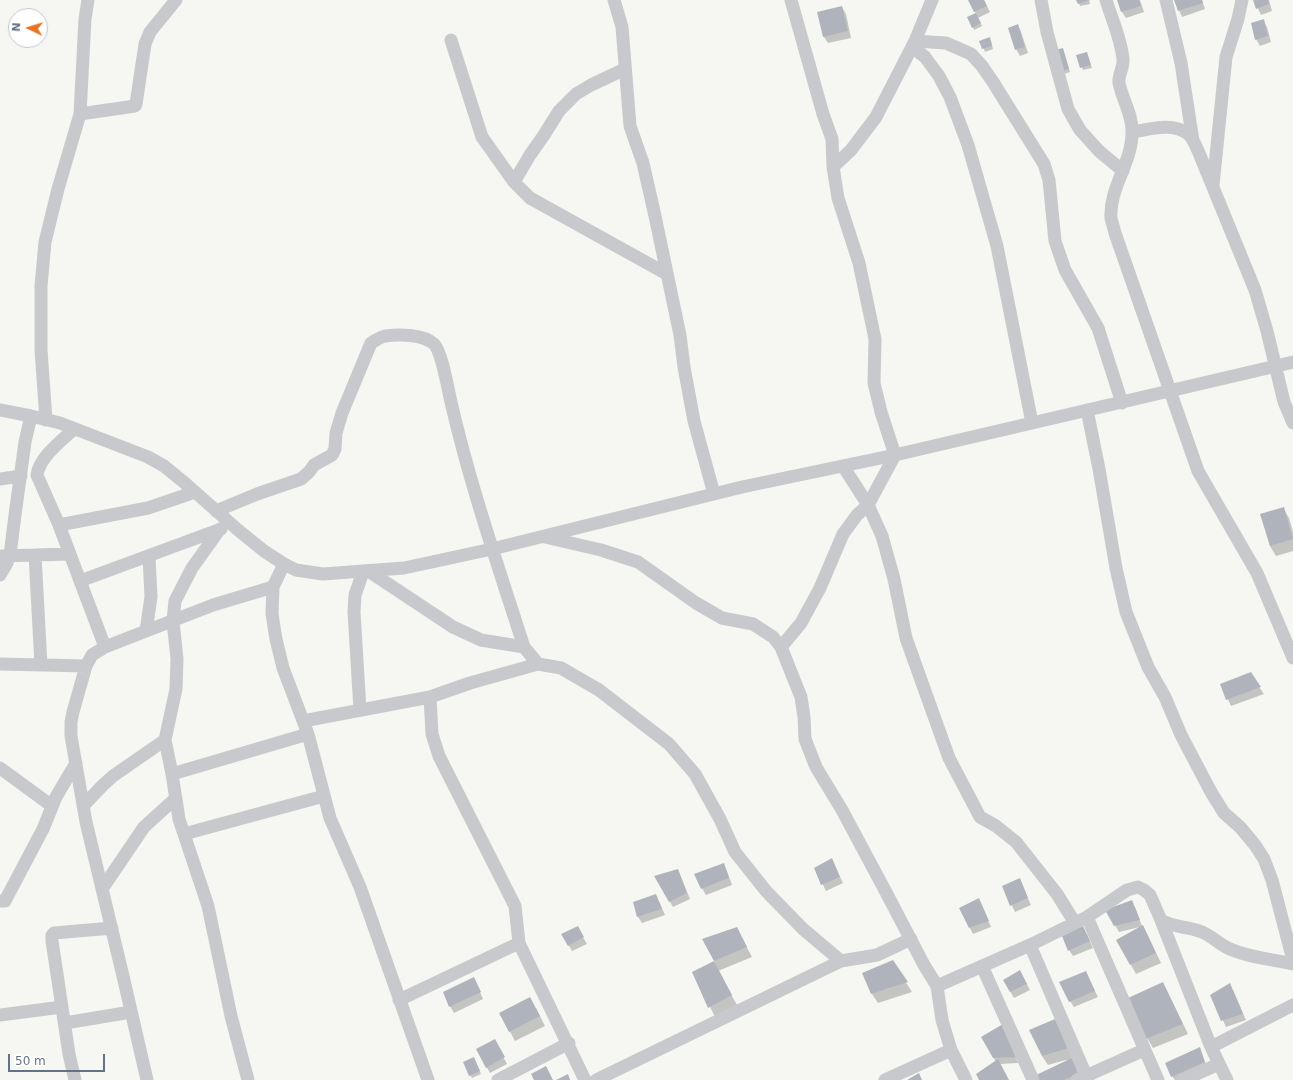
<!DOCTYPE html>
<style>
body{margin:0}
#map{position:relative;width:1293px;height:1080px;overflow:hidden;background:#f6f7f3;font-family:"DejaVu Sans",sans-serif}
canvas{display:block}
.north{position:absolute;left:8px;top:8px;width:40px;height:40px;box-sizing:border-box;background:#fff;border:1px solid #c1c6ce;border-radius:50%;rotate:274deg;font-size:11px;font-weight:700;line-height:16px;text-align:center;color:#657185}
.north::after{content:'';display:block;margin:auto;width:14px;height:18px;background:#e87322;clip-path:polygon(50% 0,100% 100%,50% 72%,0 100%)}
.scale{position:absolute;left:8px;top:1054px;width:97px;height:18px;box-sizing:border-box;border:2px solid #657185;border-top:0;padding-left:5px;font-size:12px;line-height:14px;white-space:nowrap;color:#657185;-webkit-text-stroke:3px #fff;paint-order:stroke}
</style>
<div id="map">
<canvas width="1293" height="1080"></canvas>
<div class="north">N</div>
<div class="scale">50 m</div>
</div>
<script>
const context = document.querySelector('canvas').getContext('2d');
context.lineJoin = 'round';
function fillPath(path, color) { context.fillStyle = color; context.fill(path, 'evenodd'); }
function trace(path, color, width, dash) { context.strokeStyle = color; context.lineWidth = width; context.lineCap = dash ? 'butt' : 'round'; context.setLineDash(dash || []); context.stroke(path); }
fillPath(new Path2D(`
 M969,0H984L990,12L978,18L982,26L974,30L973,27L976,14Z
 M1078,0H1089L1090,4L1080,6Z
 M1118,0H1140L1144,12L1126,18L1122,12Z
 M1178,0H1202L1205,9L1182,17L1179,10Z
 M1254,0H1269L1272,11L1261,15Z
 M842,7L846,14L851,38L828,43L824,37L818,13Z
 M1263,21L1267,27L1271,42L1260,46L1256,39Z
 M1018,25L1021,32L1028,53L1020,56L1016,49Z
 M981,41H991L993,49L985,52Z
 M1064,52L1070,72L1064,74Z
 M1087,53L1092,68L1083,70L1078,56Z
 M1283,508L1289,518L1293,532V551L1276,556L1270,546L1261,515Z
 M1250,674L1264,694L1231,706L1221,685Z
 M724,865L727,871L732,885L706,895L702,888Z
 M835,866L843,883L826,891L815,869Z
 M678,870L690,899L673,907L655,877Z
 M1020,880L1031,905L1015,912L1003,887Z
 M659,901L665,915L642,923L638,917Z
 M982,906L991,927L973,934L970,928Z
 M1135,907L1142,926L1148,936L1161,963L1136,974L1117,940L1140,927L1119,932L1107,911Z
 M577,927L587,944L572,951L563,935Z
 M1087,934L1093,948L1073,956L1069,950Z
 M742,938L752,957L718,971L737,1005L715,1017L693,972L715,962L704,940Z
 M893,962L912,992L878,1003L872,994Z
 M1020,971L1030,990L1014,998L1004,981Z
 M1089,979L1098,997L1074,1007L1070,1001Z
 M477,985L483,999L454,1013L450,1006Z
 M1233,990L1246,1020L1226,1027L1212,996Z
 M1168,993L1188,1034L1153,1048L1147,1038Z
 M536,1008L545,1026L515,1041L500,1013Z
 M1003,1025L1018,1063L999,1064L1008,1080H980L996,1062L982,1037Z
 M1060,1030L1081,1080H1037L1067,1061L1066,1060L1048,1065L1042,1056Z
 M494,1040L507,1064L490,1073L477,1050Z
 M1199,1048L1208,1069L1181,1080H1175L1172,1076Z
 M475,1061L481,1074L472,1078L470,1075Z`), '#0003');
fillPath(new Path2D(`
 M968,0H984L987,6L974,12Z
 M1076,0H1090L1078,4Z
 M1117,0H1139L1141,6L1121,12Z
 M1174,0H1202L1203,3L1178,11Z
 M1253,0H1268L1269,4L1256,9Z
 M842,6L848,31L823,37L817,12Z
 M976,13L981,23L972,28L967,17Z
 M1264,19L1268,36L1255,40L1251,23Z
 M1018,24L1025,47L1015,50L1008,28Z
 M990,37L992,46L982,49L979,41Z
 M1063,48L1069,69L1061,71L1055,50Z
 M1087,52L1091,65L1080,68L1076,55Z
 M1284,507L1293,539L1270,546L1260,514Z
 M1251,672L1261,687L1226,700L1220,684Z
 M832,858L840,877L821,885L814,868Z
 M724,863L729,878L701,889L694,874Z
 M678,869L687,893L669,902L654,876Z
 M1020,878L1028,898L1010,906L1002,886Z
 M656,894L662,909L637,917L633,902Z
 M979,898L989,921L969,928L959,908Z
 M1132,900L1140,920L1114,926L1105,910Z
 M1143,925L1156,953L1130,965L1116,940Z
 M578,926L584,937L568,946L561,934Z
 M1083,926L1090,941L1068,951L1062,936Z
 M737,927L747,947L714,961L702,939Z
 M893,960L908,982L871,994L862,973Z
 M714,961L732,995L708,1008L692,972Z
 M1020,970L1027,984L1010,992L1003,980Z
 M1086,971L1095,991L1069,1002L1059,982Z
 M474,977L481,992L449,1007L443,992Z
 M1163,982L1183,1024L1146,1039L1128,998Z
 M1230,983L1243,1014L1221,1021L1210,995Z
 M530,997L540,1016L509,1032L499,1013Z
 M1055,1019L1069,1048L1042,1056L1029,1030Z
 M1003,1024L1016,1057L993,1058L981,1037Z
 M495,1039L505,1057L486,1068L476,1049Z
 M1200,1047L1205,1062L1171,1077L1165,1063Z
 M474,1057L480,1071L469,1076L463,1062Z
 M1074,1057L1080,1073L1064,1080H1036L1034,1076Z
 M998,1059L1009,1080H979L976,1074Z
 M546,1066L553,1080H534L531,1074Z
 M919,1073L922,1080H907Z
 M568,1074L570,1080H556Z`), '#afb4bc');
trace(new Path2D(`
 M614,0L622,27L630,126L643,163L655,216L680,335L684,367L694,421L714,494
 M1041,0L1047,32L1068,109L1080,130L1099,151L1123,171
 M1106,0C1112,20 1121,38 1123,59C1124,67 1118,75 1119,83C1122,99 1133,115 1132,133C1132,163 1109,188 1111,218C1112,223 1114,228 1115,233L1198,471L1257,573L1293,658
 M1166,0L1181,63L1193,141
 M451,40L482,137L514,182L530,198L667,274
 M915,41L946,43L971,54L982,66L993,82L1044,164L1049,180L1055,241L1065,270L1098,328L1122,403
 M912,47L925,57L939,76L950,97L968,145L997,246L1032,423
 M80,114L135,106L136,104L145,44L150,32L176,0
 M1133,132C1150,129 1173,122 1188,134C1194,139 1196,147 1199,153L1255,290L1267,331L1284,402L1293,423
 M833,167L851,150L876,117L915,41L932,0
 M514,182L530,155L544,135L559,111L576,94L591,85L625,69
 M1213,185L1226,57L1238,19L1242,0
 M0,410L31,416L60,423L148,457L164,466L186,484L238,530L264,551L284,564L296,570L323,574L404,568L492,549L742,487L895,455L1293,362
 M1087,410L1099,469L1116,568L1126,612L1148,667L1165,697L1181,735L1211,792L1224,813L1240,827L1255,845L1264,859L1272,880L1293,960
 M46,420L41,350V286L45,242L58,189L80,114L85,19L88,0
 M74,429C61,441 39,458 37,475L59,525L105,647
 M843,466L868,505L882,536L894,579L906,638L949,758L980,817L996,826L1016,842L1057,894L1075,923
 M0,479L21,476
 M216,511L257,494L301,479L309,472L314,465L332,455L335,449L336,433L342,413L371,343C375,341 380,337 385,336C399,334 423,334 434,344C442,352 448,390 451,402C470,485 498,566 524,647
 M59,525L148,508L195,492
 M220,529L192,568L175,601L173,621L177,659L176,689L165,740L172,774L179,819L208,906L231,1016L248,1080
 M545,537L601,550L638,562L696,603L722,618L753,624L773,637L781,647L801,697L804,717L805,739L816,767L842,810L888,896L924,965L937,986L942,1020L951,1050L966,1080
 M35,555L41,665
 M0,556L70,554
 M284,564L273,587L272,614L276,639L283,668L308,734L330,818L360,887L428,1080
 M370,572L453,627L481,640L524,647L538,664L561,668L599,690L669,744L695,774L720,819L735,852L766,891L803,929L841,961
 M0,575L7,563L10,555L15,515L25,442L31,416
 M80,581L221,529
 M146,631L151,597L149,556
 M781,647L801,623L820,588L843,534L857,515L868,505L895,455L881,412L874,383L875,339L859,263L838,198L833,167L832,139L823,114L791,0
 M0,664L86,666
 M430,697L432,734L439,756L515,906L519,943L585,1080
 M360,710L354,612L355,595L363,572
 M303,721L430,697L470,683L538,664
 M0,768L52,806
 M172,774L308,734
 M83,806L103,785L113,776L165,740
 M184,834L324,796
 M102,889L144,827L176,798
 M0,901H5L6,899L43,829L56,797L76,763
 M1087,917L1158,1080
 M1161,920C1174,928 1187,926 1202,932C1212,936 1220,945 1230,949C1250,958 1272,959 1293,964
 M1030,945L1088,1080
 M982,966L1033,1080
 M937,986L1030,945L1087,917L1127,890L1138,887L1144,890L1150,895L1161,920L1211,1047L1227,1080
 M399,1000L519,943
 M0,1015L62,1007
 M65,1023L131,1012
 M1211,1047L1293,1005
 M75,1080L69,1054L52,941V935L54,933L112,928
 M147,1080L123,976L86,822L71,736V722L73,712L86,666L92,655L105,647L213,605L273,587
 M498,1080L569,1043
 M596,1080L841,961L877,955L911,939
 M885,1080L951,1050
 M1077,1080L1144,1050
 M1183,1080L1219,1064`), '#c7c9cd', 13);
</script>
